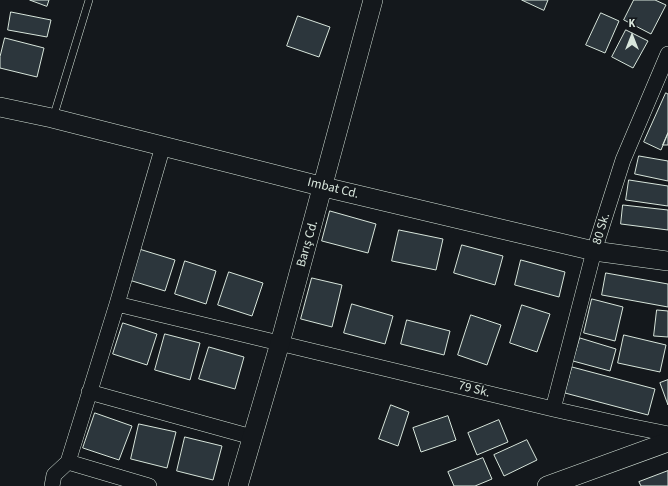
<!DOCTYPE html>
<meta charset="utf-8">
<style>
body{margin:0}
#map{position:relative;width:668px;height:486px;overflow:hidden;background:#14181c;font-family:"Source Sans 3",sans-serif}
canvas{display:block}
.north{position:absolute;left:612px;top:16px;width:40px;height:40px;-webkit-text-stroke:3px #14181c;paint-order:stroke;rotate:0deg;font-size:11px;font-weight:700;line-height:16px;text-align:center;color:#d8e6dc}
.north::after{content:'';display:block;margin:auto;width:14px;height:18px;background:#d8e6dc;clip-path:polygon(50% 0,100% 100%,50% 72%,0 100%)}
</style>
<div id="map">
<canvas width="668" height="486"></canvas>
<div class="north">K</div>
</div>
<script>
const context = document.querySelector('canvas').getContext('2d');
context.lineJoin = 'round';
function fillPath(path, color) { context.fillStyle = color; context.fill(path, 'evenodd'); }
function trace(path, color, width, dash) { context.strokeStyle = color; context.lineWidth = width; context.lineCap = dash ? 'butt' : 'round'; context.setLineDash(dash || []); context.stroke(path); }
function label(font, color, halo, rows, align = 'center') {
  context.font = font + ' "Source Sans 3",sans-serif'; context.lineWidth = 3; context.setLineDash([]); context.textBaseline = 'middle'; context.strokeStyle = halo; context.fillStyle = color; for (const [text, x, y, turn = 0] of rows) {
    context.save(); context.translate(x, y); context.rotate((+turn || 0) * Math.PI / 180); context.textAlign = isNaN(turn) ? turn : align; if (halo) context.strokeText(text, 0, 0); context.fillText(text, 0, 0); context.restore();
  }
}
const building = new Path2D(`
 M30,0H49L47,6Z
 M522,0H548L544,10Z
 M634,0H655L666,5L651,34L624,20Z
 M11,12L51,20L47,37L8,30Z
 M601,13L619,21L605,53L586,45Z
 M298,16L330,27L319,57L287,46Z
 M626,30L648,41L633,68L612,57Z
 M5,38L44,48L37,77L0,68V57Z
 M666,93L668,94V133L661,150L644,142Z
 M668,133V145H663Z
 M639,156L668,161V181L635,174Z
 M629,180L668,186V206L626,200Z
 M623,205L668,210V230L621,224Z
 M330,211L376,224L368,253L322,241Z
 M399,230L443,239L436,270L392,261Z
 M462,245L503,256L495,285L454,273Z
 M139,249L175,260L165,291L129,280Z
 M521,260L565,272L559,297L515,285Z
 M185,261L216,271L206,304L175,294Z
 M229,272L263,283L252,316L218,305Z
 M606,273L668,284V307L602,295Z
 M312,278L342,285L332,327L301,319Z
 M592,299L623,307L615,341L584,333Z
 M352,304L393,316L385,344L344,333Z
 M522,305L550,314L537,352L510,343Z
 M657,310L668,311V337L654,336Z
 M471,315L501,325L487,365L458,355Z
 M407,320L450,331L444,355L401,344Z
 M123,323L157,334L147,365L113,354Z
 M165,334L200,343L190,380L155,370Z
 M624,335L666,345L660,372L618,363Z
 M580,338L616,349L610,371L573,361Z
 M209,347L244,357L235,389L199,379Z
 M572,367L655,389L648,415L565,393Z
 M668,380V405L660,383Z
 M391,405L409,412L398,446L379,439Z
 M95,413L132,426L119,460L83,448Z
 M448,416L456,440L421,452L413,428Z
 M499,420L508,442L477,455L468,433Z
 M139,424L176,432L167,468L131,459Z
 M185,437L222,446L213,480L177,471Z
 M527,440L537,460L504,476L494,455Z
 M483,458L492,479L475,486H454L448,472Z
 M668,471V486H641L639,482Z`);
fillPath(building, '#2c363c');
trace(building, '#d8e6dc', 1);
const service = new Path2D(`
 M53,118L89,0`);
const minor = new Path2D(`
 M117,304L553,409L629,426L668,434
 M89,392L252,437
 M553,409L594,251L623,160L668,54
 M68,462L149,486
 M52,486L54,475L68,462L117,304L163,146`);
const tertiary = new Path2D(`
 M0,107L52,118L324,187L594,251L668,261
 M238,486L280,343L373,0
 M547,486L668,442`);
trace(service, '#d8e6dc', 8);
trace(minor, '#d8e6dc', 16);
trace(tertiary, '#d8e6dc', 20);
trace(service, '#14181c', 7);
trace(minor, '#14181c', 15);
trace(tertiary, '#14181c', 19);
label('13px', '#d8e6dc', '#14181c', [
 ["Imbat Cd.",333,189,14],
 ["80 Sk.",602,229,-73],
 ["Barış Cd.",308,244,-74],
 ["79 Sk.",474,390,14]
]);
</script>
